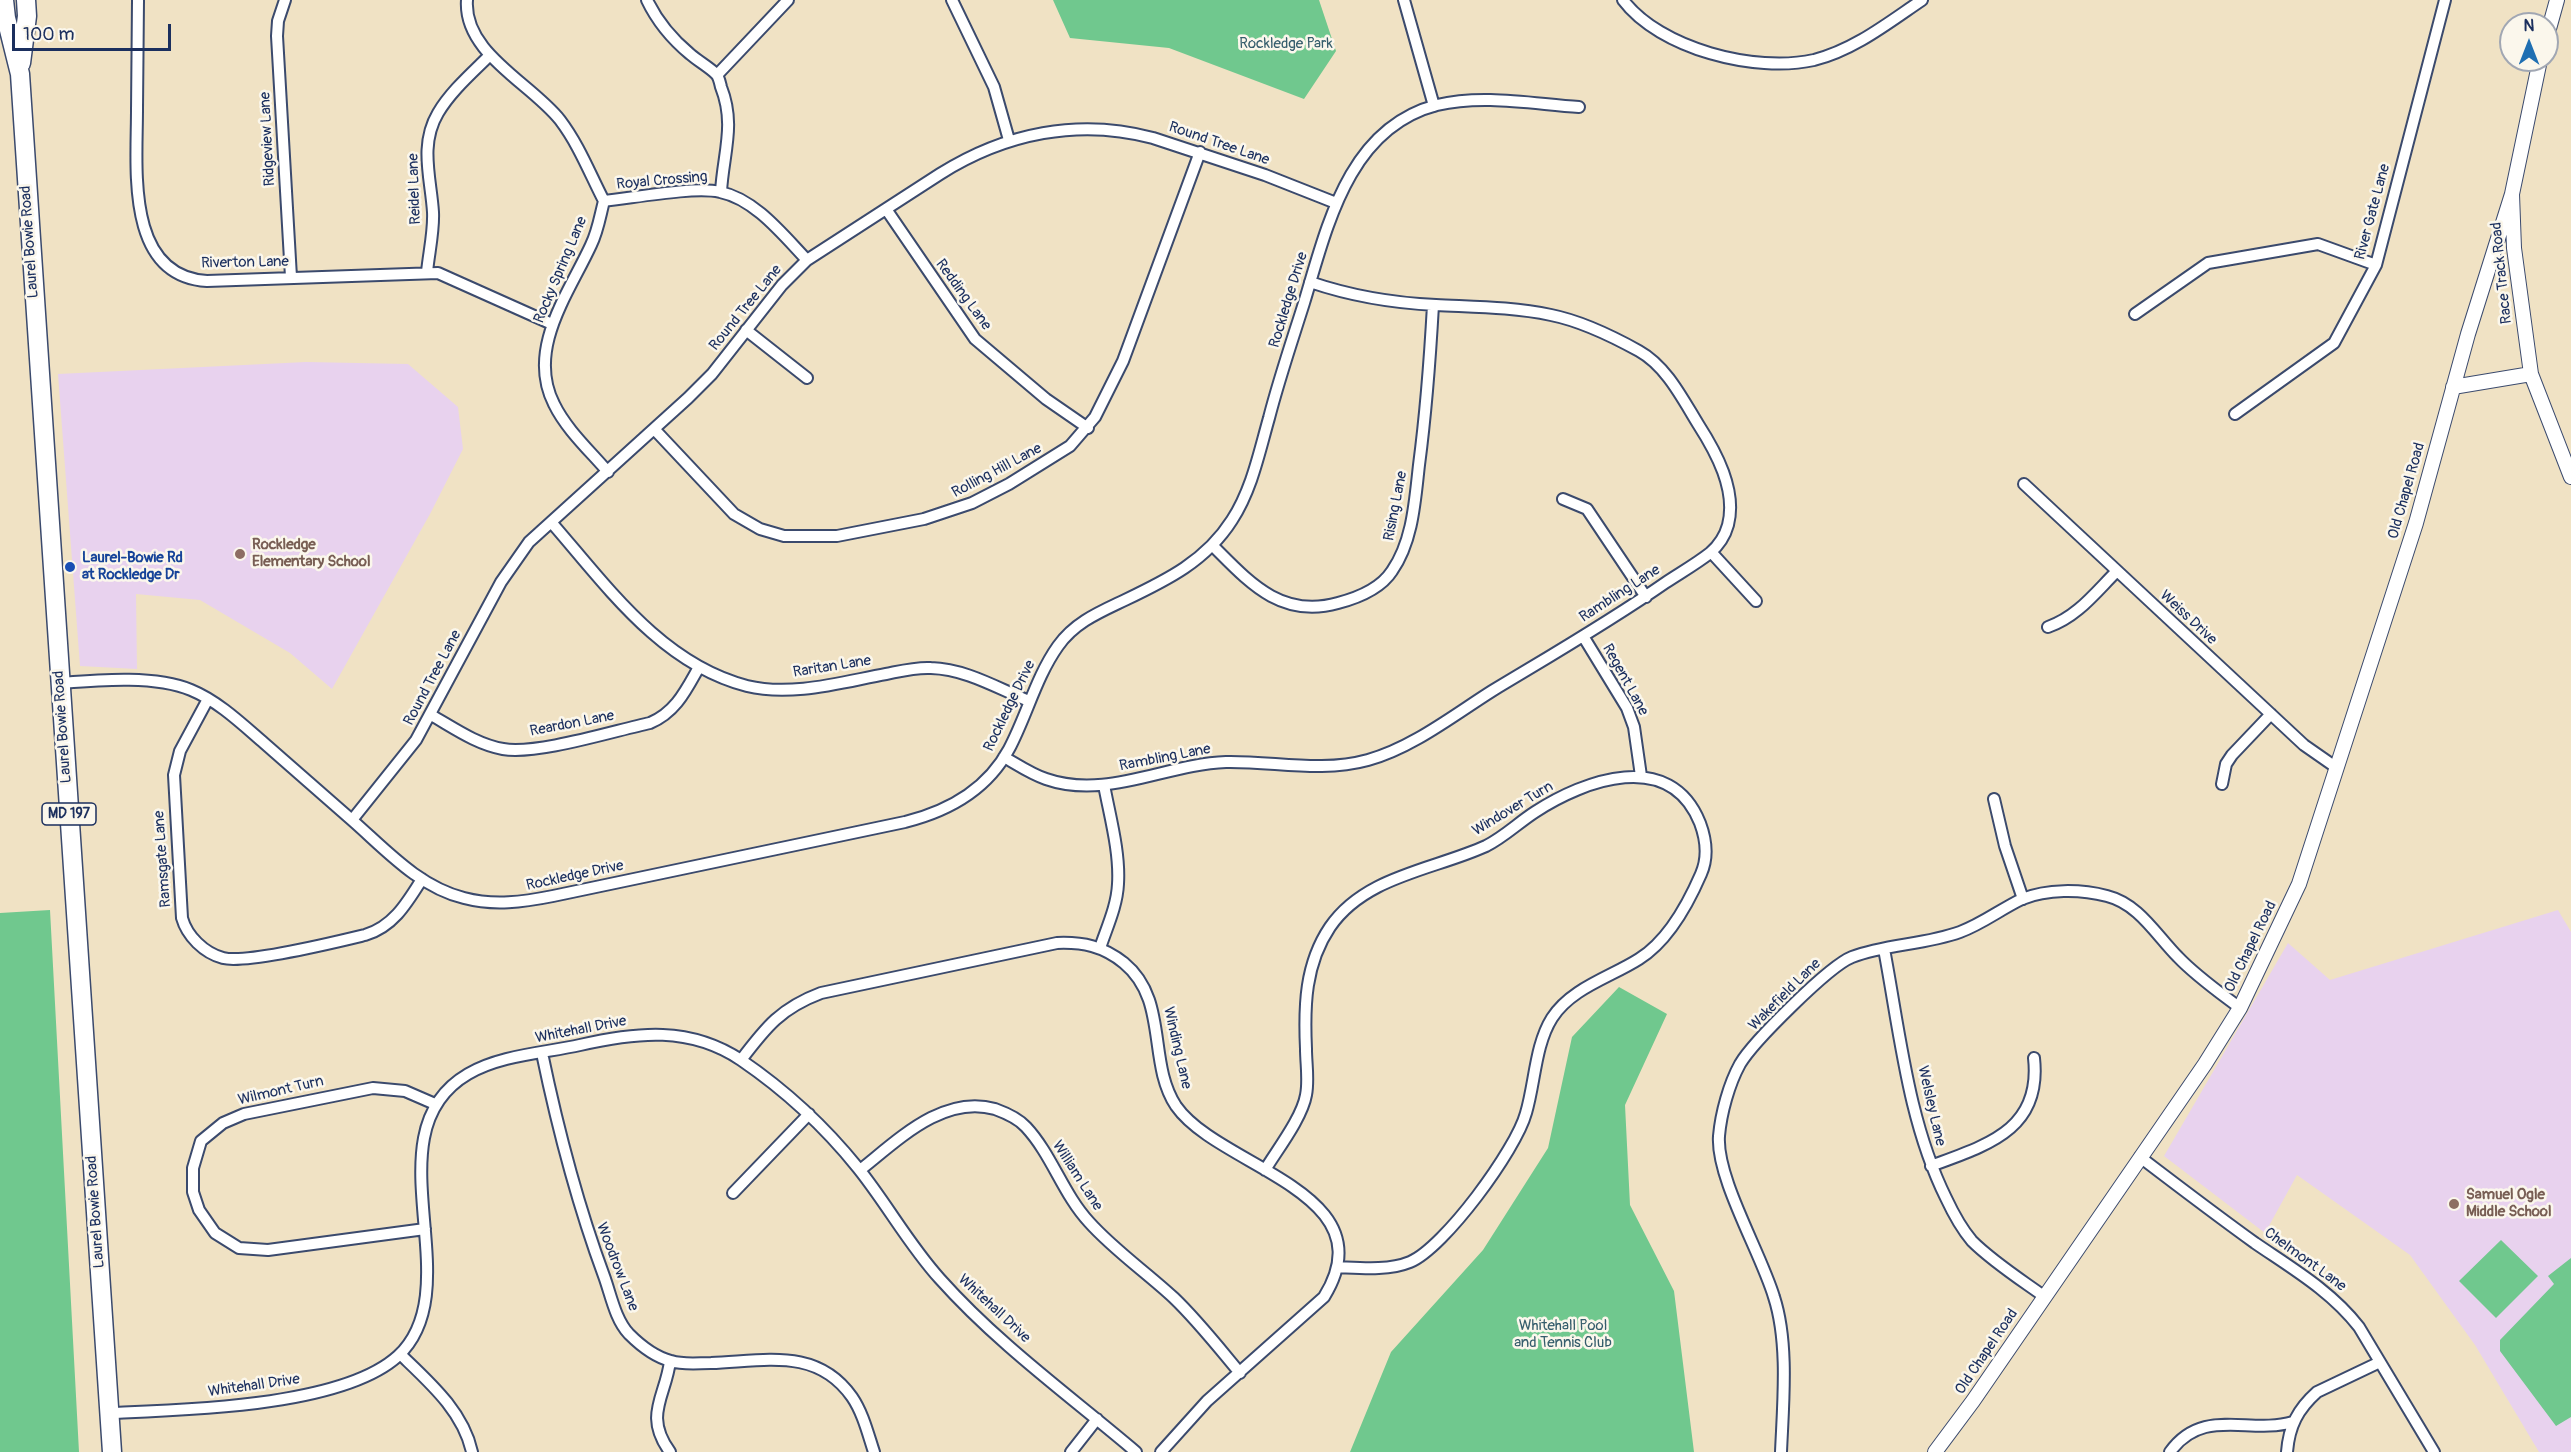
<!DOCTYPE html>
<style>
body{margin:0}
#map{position:relative;width:2571px;height:1452px;overflow:hidden;background:#f0e2c4;font-family:Pangolin,sans-serif}
canvas{display:block}
.north{position:absolute;left:2499px;top:12px;width:60px;height:60px;box-sizing:border-box;background:#fbf7ec;border:2px solid #a1a7b3;border-radius:50%;rotate:0deg;font-size:16px;font-weight:700;line-height:24px;text-align:center;color:#1b2f5e}
.north::after{content:'';display:block;margin:auto;width:21px;height:27px;background:#1f6fb2;clip-path:polygon(50% 0,100% 100%,50% 72%,0 100%)}
.scale{position:absolute;left:12px;top:24px;width:159px;height:27px;box-sizing:border-box;border:3px solid #1b2f5e;border-top:0;padding-left:8px;font-size:18px;line-height:21px;white-space:nowrap;color:#1b2f5e;-webkit-text-stroke:4px #fbf7ec;paint-order:stroke}
</style>
<div id="map">
<canvas width="2571" height="1452"></canvas>
<div class="north">N</div>
<div class="scale">100 m</div>
</div>
<script>
const context = document.querySelector('canvas').getContext('2d');
context.lineJoin = 'round';
function fillPath(path, color) { context.fillStyle = color; context.fill(path, 'evenodd'); }
function trace(path, color, width, dash) { context.strokeStyle = color; context.lineWidth = width; context.lineCap = dash ? 'butt' : 'round'; context.setLineDash(dash || []); context.stroke(path); }
function label(font, color, halo, rows, align = 'center') {
  context.font = font + ' Pangolin,sans-serif'; context.lineWidth = 5; context.setLineDash([]); context.textBaseline = 'middle'; context.strokeStyle = halo; context.fillStyle = color; for (const [text, x, y, turn = 0] of rows) {
    context.save(); context.translate(x, y); context.rotate((+turn || 0) * Math.PI / 180); context.textAlign = isNaN(turn) ? turn : align; if (halo) context.strokeText(text, 0, 0); context.fillText(text, 0, 0); context.restore();
  }
}
fillPath(new Path2D(`
 M306,362L408,364L458,407L463,449L430,514L332,689L290,653L200,600L136,594L137,669L80,666L58,374Z
 M2558,910L2571,932V1452H2539L2475,1345L2410,1255L2297,1175L2265,1233L2164,1156L2288,943L2330,980Z`), '#e8d2ee');
fillPath(new Path2D(`
 M1053,0H1319L1336,51L1304,99L1169,48L1070,38Z
 M50,910L79,1452H0V913Z
 M1619,987L1667,1014L1625,1105L1630,1205L1674,1291L1694,1452H1350L1391,1352L1483,1250L1548,1148L1572,1037Z
 M2501,1240L2538,1276L2496,1318L2459,1281Z
 M2571,1258V1417L2556,1426L2500,1351V1340L2554,1284L2548,1276Z`), '#70c88e');
const minor = new Path2D(`
 M138,0C138,37 137,74 137,110C137,168 125,276 207,281L438,273L552,324
 M285,0L278,21L277,36L291,277
 M467,0C463,53 531,83 560,120C579,145 590,174 604,201C600,216 598,231 591,245C569,293 526,349 554,404C566,429 590,451 608,472
 M647,0C657,21 672,39 690,54C698,61 709,67 716,74C719,77 720,83 721,87C736,125 723,154 721,192
 M952,0L994,87L1009,140
 M1404,0L1434,106
 M1623,0C1660,49 1755,73 1814,60C1854,50 1888,23 1922,0
 M717,75L788,0
 M604,201C633,198 694,186 720,192C755,199 783,235 807,260
 M886,209L975,339L1046,399L1088,428
 M427,272C429,252 434,231 433,212C431,179 419,145 438,113C451,91 472,73 490,55
 M2135,314L2208,263L2318,244L2376,265
 M746,330L807,378
 M2235,414L2334,343L2376,265L2445,0
 M655,430L734,514L760,529L784,536H837L924,519L972,503L1009,484L1070,446L1095,417L1123,361L1200,152
 M2024,484L2304,745L2337,768
 M1563,499L1587,509L1646,597
 M551,522C606,585 661,664 747,686C792,697 842,682 886,674C901,671 916,667 931,668C966,669 997,688 1029,701
 M1213,546C1249,582 1281,619 1338,603C1357,598 1381,588 1392,571C1413,541 1415,500 1419,465C1426,412 1430,359 1433,305
 M1711,552L1756,601
 M2048,627C2077,617 2095,593 2116,572
 M1583,636L1627,708L1634,727L1641,776
 M60,683C99,680 155,675 191,690C218,701 242,724 264,743C294,769 323,795 353,821C386,850 419,887 464,898C494,906 523,902 553,896L905,822C949,811 987,790 1009,749C1027,715 1036,677 1058,646C1075,622 1100,612 1125,600C1167,580 1206,561 1232,520C1252,489 1259,453 1269,418C1279,379 1292,341 1304,303C1327,227 1348,128 1437,105C1483,94 1533,104 1579,107
 M208,699L180,751L174,775L182,918C187,936 204,953 223,958C247,964 336,942 365,935C393,927 407,903 422,879
 M431,715C454,728 476,744 503,749C537,755 613,731 650,723C676,712 686,690 699,667
 M1004,757C1018,765 1031,774 1046,779C1106,800 1166,764 1226,762C1274,761 1321,773 1368,760C1412,748 1454,715 1492,691C1550,656 1609,622 1665,583C1680,573 1696,564 1710,553C1718,546 1725,536 1728,525C1737,490 1716,452 1698,424C1682,398 1666,366 1639,351C1612,336 1581,321 1551,315C1513,307 1475,307 1436,305C1393,303 1351,296 1310,282
 M2222,784L2226,764L2232,755L2271,714
 M1994,799L2005,846L2023,899
 M352,820L416,740L501,582L529,542L688,398L712,374L782,285L807,260L940,174C1005,133 1079,118 1153,138L1265,175L1336,203
 M1100,948C1107,927 1117,906 1118,884C1120,852 1110,817 1104,785
 M1884,949C1900,1033 1908,1121 1946,1198C1953,1213 1961,1228 1972,1241C1993,1262 2020,1279 2045,1297
 M542,1053C558,1130 577,1203 604,1276C611,1295 615,1319 629,1334C640,1345 655,1357 671,1361C683,1365 698,1363 711,1363C765,1361 817,1347 852,1397C863,1413 868,1434 874,1452
 M741,1060C766,1027 781,1008 821,993L1057,943C1083,942 1103,946 1124,963C1169,1000 1147,1062 1176,1106C1219,1168 1389,1192 1324,1297L1207,1401L1161,1452
 M2140,1157C2178,1186 2216,1215 2255,1243C2293,1269 2331,1291 2359,1327L2434,1452
 M1931,1166C1987,1145 2042,1130 2034,1058
 M860,1170C897,1141 943,1094 995,1109C1006,1113 1018,1118 1026,1127C1052,1155 1063,1194 1089,1222C1114,1250 1146,1272 1174,1298C1198,1321 1219,1348 1240,1373
 M1265,1170C1277,1150 1302,1118 1306,1095C1309,1080 1306,1064 1306,1049C1304,1006 1305,964 1330,927C1365,876 1433,870 1486,846C1504,837 1518,823 1535,812C1584,780 1670,748 1700,823C1706,839 1708,858 1701,874C1688,904 1668,941 1639,959C1611,977 1571,988 1552,1018C1535,1045 1535,1083 1526,1113C1516,1150 1444,1248 1410,1262C1388,1271 1360,1268 1337,1267
 M733,1193L809,1114
 M425,1229L268,1250L239,1248L215,1233L199,1210L193,1192V1168L201,1141L223,1123L244,1114L373,1088L405,1091L435,1104
 M400,1354C429,1382 463,1411 472,1452
 M670,1361C666,1396 643,1415 670,1452
 M110,1413C184,1410 342,1407 398,1356C473,1286 367,1133 468,1074C500,1055 544,1053 580,1045C637,1032 690,1026 741,1060C785,1090 825,1127 858,1168C887,1204 909,1245 940,1279C998,1344 1070,1396 1136,1452
 M1071,1452L1097,1419
 M1781,1452C1783,1404 1789,1343 1774,1297C1761,1253 1716,1178 1719,1136C1721,1113 1729,1084 1740,1064C1753,1042 1829,966 1852,957C1886,944 1924,945 1960,932C1982,924 2001,909 2022,899C2047,889 2080,889 2107,896C2139,904 2156,935 2178,957C2196,976 2219,992 2240,1008
 M2170,1452C2203,1406 2249,1435 2293,1422
 M2287,1452C2289,1426 2298,1409 2317,1392L2380,1362`);
const tertiary = new Path2D(`
 M2547,36L2557,0
 M2540,60L2512,194L2514,248L2531,374L2571,477
 M2453,387L2531,374
 M1935,1452L1973,1401L2205,1064L2240,1008L2299,884L2416,523L2468,334L2512,194`);
const primary = new Path2D(`
 M4,0L6,18L20,74L112,1452
 M21,63L27,16L26,0`);
trace(minor, '#3b4a6d', 14);
trace(tertiary, '#3b4a6d', 16);
trace(primary, '#3b4a6d', 21);
trace(minor, '#fff', 10);
trace(tertiary, '#fff', 14);
trace(primary, '#fff', 18);
for (const [x, y, r, color] of [
 [240,554,6,"#8d6e63"],
 [70,567,6,"#1a4fb4"],
 [2454,1204,6,"#8d6e63"]
]) { const dot = new Path2D(); dot.arc(x, y, r, 0, 2 * Math.PI); context.fillStyle = color; context.fill(dot); trace(dot, '#fbf7ec', 2); }
for (const [x, y, w] of [
 [69,814,54]
]) { const box = new Path2D(); box.roundRect(x - w / 2, y - 11, w, 22, 4.5); context.fillStyle = '#fbf7ec'; context.fill(box); trace(box, '#1b2f5e', 1.5); }
label('bold 14px', '#1b2f5e', null, [
 ["MD 197",69,814]
]);
label('15px', '#355d6c', '#fbf7ec', [
 ["Rockledge Park",1286,44],
 ["Whitehall Pool",1563,1326],
 ["and Tennis Club",1563,1343]
]);
label('15px', '#1b2f5e', '#fbf7ec', [
 ["Ridgeview Lane",268,139,-93],
 ["Round Tree Lane",1219,144,19],
 ["Royal Crossing",662,181,-5],
 ["Reidel Lane",415,189,-92],
 ["River Gate Lane",2373,212,-75],
 ["Laurel Bowie Road",30,242,-94],
 ["Riverton Lane",245,263,-1],
 ["Rocky Spring Lane",561,270,-67],
 ["Race Track Road",2502,273,-96],
 ["Redding Lane",963,295,54],
 ["Rockledge Drive",1289,300,-73],
 ["Round Tree Lane",746,308,-51],
 ["Rolling Hill Lane",997,471,-28],
 ["Old Chapel Road",2407,491,-74],
 ["Rising Lane",1396,506,-79],
 ["Rambling Lane",1620,594,-33],
 ["Weiss Drive",2188,618,43],
 ["Raritan Lane",832,667,-9],
 ["Round Tree Lane",433,678,-62],
 ["Regent Lane",1625,680,61],
 ["Rockledge Drive",1010,706,-64],
 ["Reardon Lane",572,724,-11],
 ["Laurel Bowie Road",63,727,-94],
 ["Rambling Lane",1165,758,-11],
 ["Windover Turn",1513,809,-31],
 ["Ramsgate Lane",163,859,-94],
 ["Rockledge Drive",575,876,-12],
 ["Old Chapel Road",2251,947,-64],
 ["Wakefield Lane",1785,995,-45],
 ["Whitehall Drive",581,1030,-11],
 ["Winding Lane",1177,1048,77],
 ["Wilmont Turn",281,1091,-13],
 ["Welsley Lane",1931,1106,77],
 ["William Lane",1077,1176,57],
 ["Laurel Bowie Road",96,1212,-94],
 ["Chelmont Lane",2305,1260,36],
 ["Woodrow Lane",617,1267,69],
 ["Whitehall Drive",994,1309,43],
 ["Old Chapel Road",1987,1352,-56],
 ["Whitehall Drive",254,1386,-8]
]);
label('bold 15px', '#785e54', '#fbf7ec', [
 ["Rockledge",252,545],
 ["Elementary School",252,562],
 ["Samuel Ogle",2466,1195],
 ["Middle School",2466,1212]
], 'left');
label('bold 15px', '#164399', '#fbf7ec', [
 ["Laurel-Bowie Rd",82,558],
 ["at Rockledge Dr",82,575]
], 'left');
</script>
